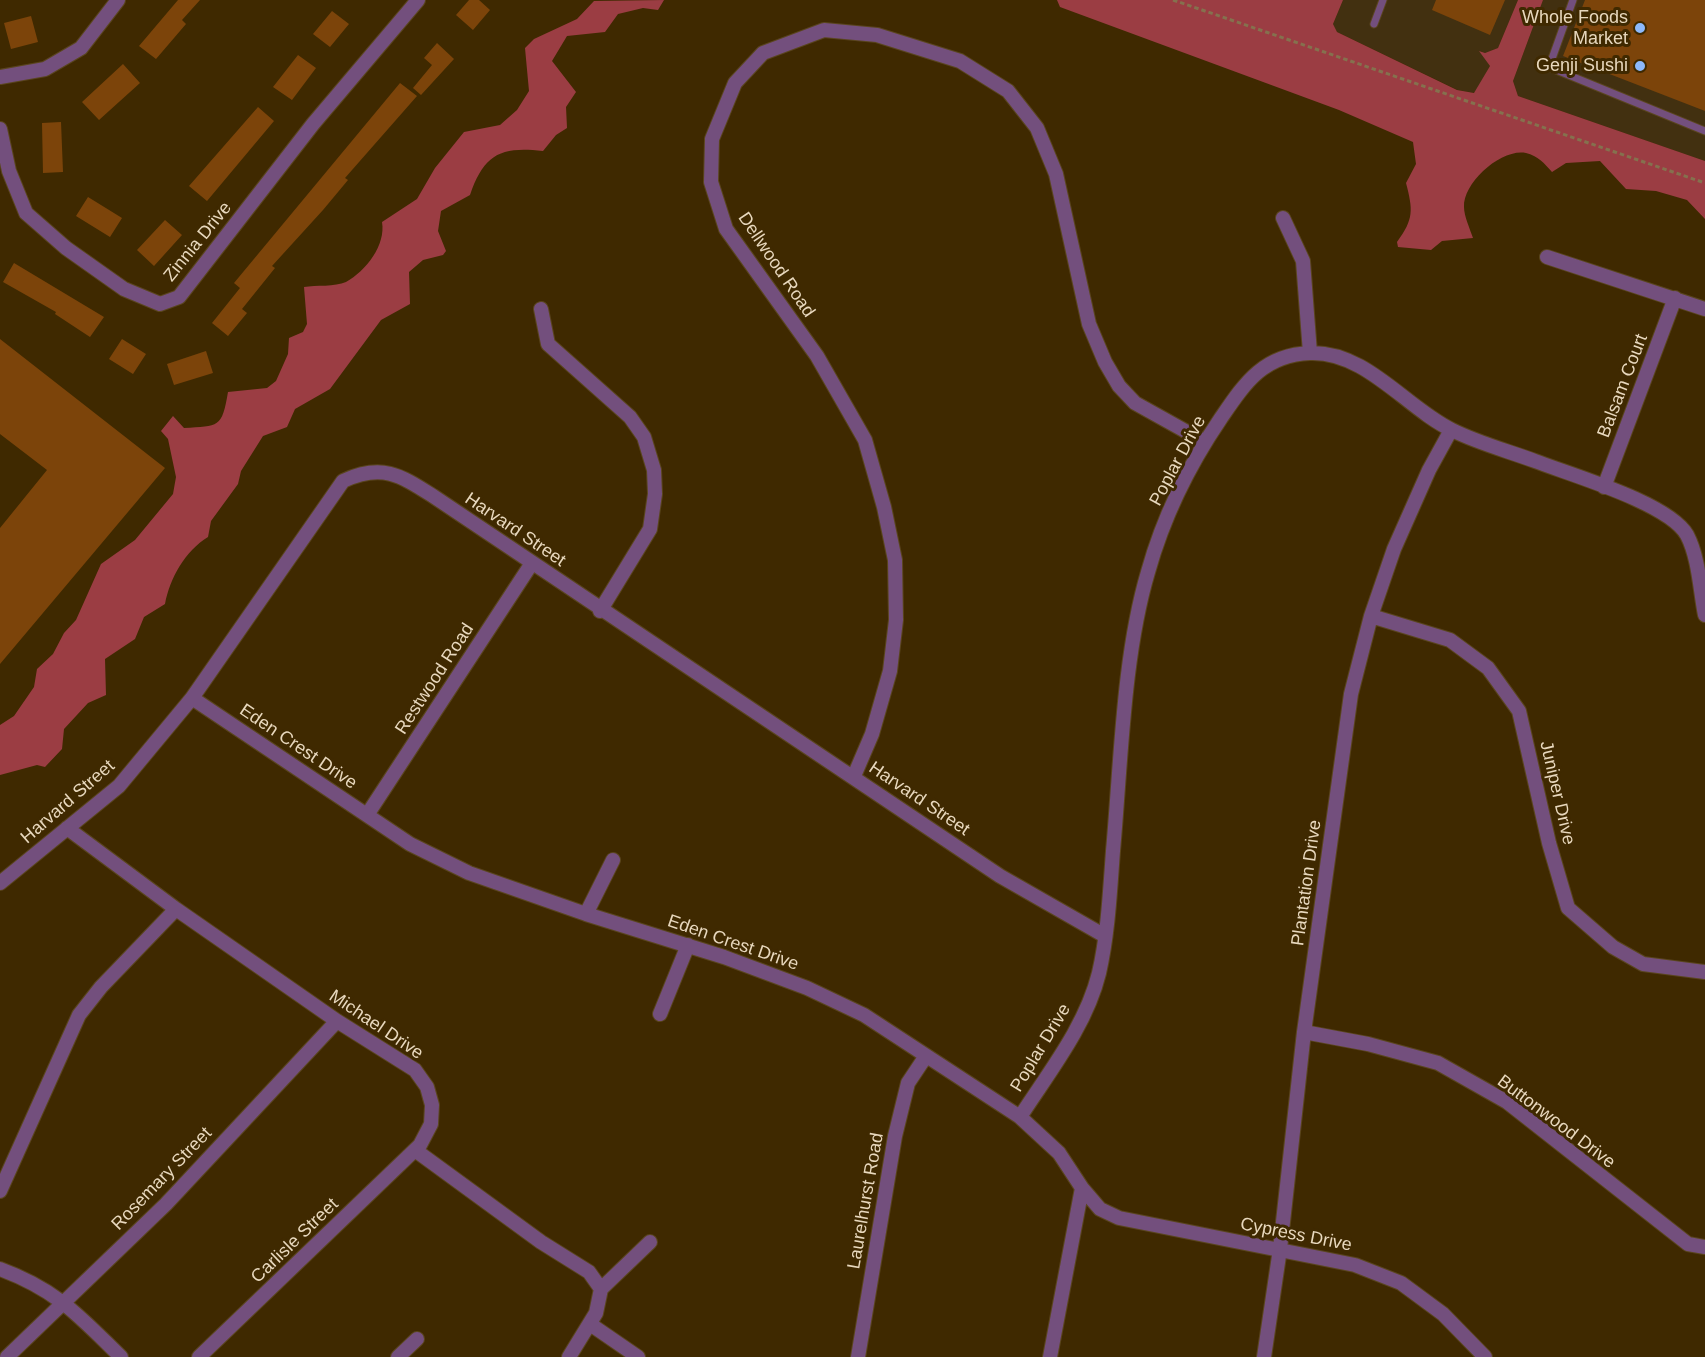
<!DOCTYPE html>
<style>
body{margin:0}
canvas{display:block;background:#3f2900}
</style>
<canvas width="1705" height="1357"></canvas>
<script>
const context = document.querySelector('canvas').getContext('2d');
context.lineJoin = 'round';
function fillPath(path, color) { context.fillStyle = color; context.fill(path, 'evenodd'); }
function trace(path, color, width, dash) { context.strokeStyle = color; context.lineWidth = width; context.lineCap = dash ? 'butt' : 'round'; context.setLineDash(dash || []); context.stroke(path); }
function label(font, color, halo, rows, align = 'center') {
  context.font = font + ' Arial,sans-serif'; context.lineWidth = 6; context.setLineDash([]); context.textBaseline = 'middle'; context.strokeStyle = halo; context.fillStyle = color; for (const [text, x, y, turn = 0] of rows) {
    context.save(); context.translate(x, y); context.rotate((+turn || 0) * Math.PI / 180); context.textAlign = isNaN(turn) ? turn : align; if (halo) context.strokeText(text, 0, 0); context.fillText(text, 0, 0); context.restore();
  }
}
fillPath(new Path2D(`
 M1343,0H1518L1498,48L1485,53L1480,51L1490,66L1475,93L1458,90L1337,32L1333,24Z
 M1543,0H1705V161L1518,96L1513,81Z`), '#423010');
fillPath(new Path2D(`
 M664,0L658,10L643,8L618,14L605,32L567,36L552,61L576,92L566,107L567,128L556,135L543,151C501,146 484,154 470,195L441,211L438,231L446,251L443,255L423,260L409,272L410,304L381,320L330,389L295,409L287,427L263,436L241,471L238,484L211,521L208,537C185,551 170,578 165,604L144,617L135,639L105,659L106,695L88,703L64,729L62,749L45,767L37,765L0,775V725L14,716L34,687L37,669L53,654L64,633L76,620L101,564L135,540L173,494L176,477L168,439L161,431L173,416L184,428C219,426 222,428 228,392L267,388L276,381L288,354L289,338L303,332L307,324L304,287C316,285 335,287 346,282C366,271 386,245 382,222L417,199L435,168L464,132L500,125L517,110L529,91L525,48L534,39L577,19L594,1Z
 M1057,0H1343L1333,24L1337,32L1457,90L1474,93L1490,66L1479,51L1485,53L1498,48L1518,0H1543L1513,81L1518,96L1705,161V219L1687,200L1656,191L1626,189L1600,161L1566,163L1552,172C1544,163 1538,156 1526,153C1502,148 1463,182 1464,207C1464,216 1470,229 1473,238L1442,241L1431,250L1398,247L1397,242C1414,219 1413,210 1406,183L1416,164L1413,142L1339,110L1060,7Z`), '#9b3d43');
fillPath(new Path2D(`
 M178,0H200L182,20L186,24L156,59L139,46Z
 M469,0H479L490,10L473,30L456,15Z
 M1436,0H1505L1490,35L1432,10Z
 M1585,0H1705V111L1563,56Z
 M332,11L349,24L330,47L313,34Z
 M31,16L38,42L11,49L4,23Z
 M437,43L454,59L421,95L413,88L432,65L424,58Z
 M298,55L316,68L292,100L273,87Z
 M123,64L140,83L99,120L82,102Z
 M400,83L417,96L345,178L348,180L323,210L272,266L275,268L242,309L247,313L228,336L212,323L240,288L234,283Z
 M258,107L274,121L207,201L189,186Z
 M61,122L63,172L43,173L42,123Z
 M88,197L122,218L110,237L76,216Z
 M165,220L182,235L154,266L137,250Z
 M14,263L104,317L90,337L55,314L56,312L3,282Z
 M0,339L165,468L0,664V528L47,470L0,434Z
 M122,339L146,354L133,374L109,359Z
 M206,351L213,373L174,385L167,364Z`), '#7c440a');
const service = new Path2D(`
 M1573,0L1549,67L1705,131
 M1374,24L1383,0`);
const minor = new Path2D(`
 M0,77L45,69L81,48L118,0
 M0,129L9,171L26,213L66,248L124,289L160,304L179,297L313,124L418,0
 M1283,218L1303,261L1310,353
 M1547,257L1705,309
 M541,309L548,344L630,417L644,437L654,470L655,494L650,529L600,611
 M1604,487L1675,298
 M1371,616L1450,640L1488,668L1519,711L1549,843L1568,908L1613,947L1643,964L1705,972
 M192,698L410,844L469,873L586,914L724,957L807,988L864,1015L1020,1117L1059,1153L1082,1188L1050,1357
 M854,776L872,734L890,671L896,620L895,560L884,507L865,440L817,356L726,229L711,182L712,139L735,83L763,53L824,30L877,35L960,61L1008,91L1037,128L1056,174L1089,324L1105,362L1119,386L1135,403L1205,442
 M367,815L532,563
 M67,828L176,909L337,1021L415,1070L427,1087L432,1105L431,1124L420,1145L199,1357
 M0,883L119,786L192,698L343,481C382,463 400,475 433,496L1000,876L1105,936
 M586,914L613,860
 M660,1014L688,945
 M1304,1032L1368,1044L1438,1063L1507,1102L1688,1244L1705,1247
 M1020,1117C1049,1072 1086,1026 1099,973C1108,934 1110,891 1113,851C1121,763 1123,656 1148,572C1163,518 1189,465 1221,418C1245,383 1263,355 1310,353C1366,351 1406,408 1452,430C1478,443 1508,451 1535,461C1571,475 1669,503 1687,535C1699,558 1700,590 1705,615
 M415,1150L541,1242L589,1272L601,1289L596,1313L569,1357
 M1082,1188L1100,1209L1119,1218L1355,1265L1401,1283L1443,1314L1485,1357
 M0,1191L79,1015L101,987L176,909
 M0,1269C57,1290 79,1316 121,1357
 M601,1289L650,1242
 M590,1324L638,1357
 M7,1357L166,1204L337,1021
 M398,1357L417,1339
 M858,1357L895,1136L908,1083L926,1056
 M1264,1357L1280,1249L1304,1032L1351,694L1371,616L1394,549L1429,470L1451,430`);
trace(service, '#5a451e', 9);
trace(minor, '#5a451e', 16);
trace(new Path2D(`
 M1173,0L1705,183`), '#85714e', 3, [4.5, 3]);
trace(service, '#734f7d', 7);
trace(minor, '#734f7d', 14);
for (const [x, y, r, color] of [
 [1640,28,6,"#8db9fc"],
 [1640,66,6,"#8db9fc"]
]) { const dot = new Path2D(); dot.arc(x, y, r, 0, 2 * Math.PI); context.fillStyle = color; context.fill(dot); trace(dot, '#3f2900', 2); }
label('18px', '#e8d8bd', '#3f2900', [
 ["Whole Foods",1628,18],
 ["Market",1628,39],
 ["Genji Sushi",1628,66]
], 'right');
label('18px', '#e8d8bd', '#3f2900', [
 ["Zinnia Drive",198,242,-51],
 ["Dellwood Road",776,265,56],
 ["Balsam Court",1623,386,-69],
 ["Poplar Drive",1178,461,-62],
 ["Harvard Street",515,530,34],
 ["Restwood Road",435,679,-57],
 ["Eden Crest Drive",298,747,34],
 ["Juniper Drive",1557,793,77],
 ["Harvard Street",919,799,34],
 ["Harvard Street",68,802,-41],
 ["Plantation Drive",1307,883,-82],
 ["Eden Crest Drive",733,943,19],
 ["Michael Drive",376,1025,34],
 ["Poplar Drive",1041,1048,-59],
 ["Buttonwood Drive",1556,1122,37],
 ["Rosemary Street",162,1179,-46],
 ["Laurelhurst Road",866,1201,-80],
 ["Cypress Drive",1296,1235,11],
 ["Carlisle Street",295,1241,-44]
]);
</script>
